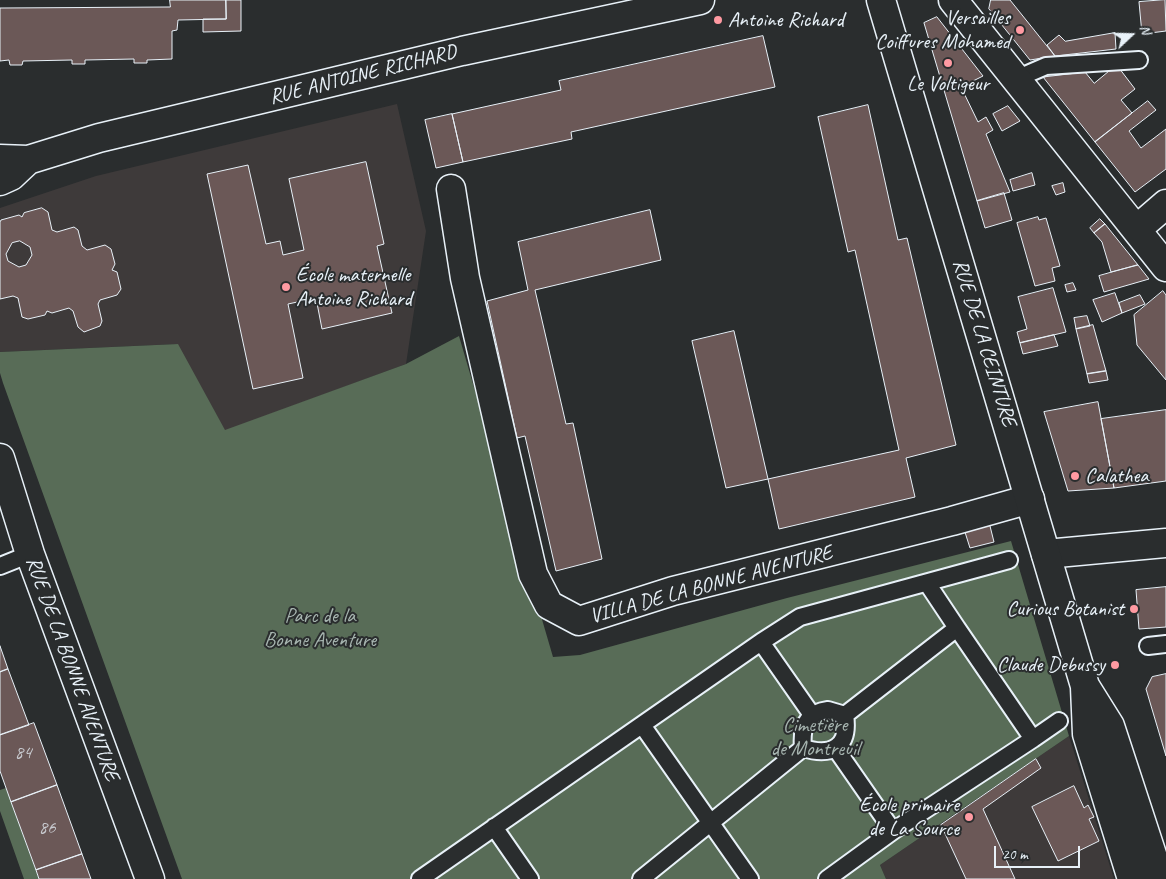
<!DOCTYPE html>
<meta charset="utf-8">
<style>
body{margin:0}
#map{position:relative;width:1166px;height:879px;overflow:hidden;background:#2a2d2e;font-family:Caveat,sans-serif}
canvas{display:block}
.north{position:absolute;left:1106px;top:10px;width:50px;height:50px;-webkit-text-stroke:4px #2a2d2e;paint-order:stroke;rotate:69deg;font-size:14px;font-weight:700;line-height:20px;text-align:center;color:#e8f1f8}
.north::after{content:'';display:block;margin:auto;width:18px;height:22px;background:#e8f1f8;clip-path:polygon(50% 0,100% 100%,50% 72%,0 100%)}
.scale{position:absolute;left:994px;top:846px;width:86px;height:22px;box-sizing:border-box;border:2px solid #e8f1f8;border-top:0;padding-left:6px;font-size:15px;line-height:18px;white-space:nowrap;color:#e8f1f8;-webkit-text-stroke:4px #2a2d2e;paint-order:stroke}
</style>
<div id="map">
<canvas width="1166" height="879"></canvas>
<div class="north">N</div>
<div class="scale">20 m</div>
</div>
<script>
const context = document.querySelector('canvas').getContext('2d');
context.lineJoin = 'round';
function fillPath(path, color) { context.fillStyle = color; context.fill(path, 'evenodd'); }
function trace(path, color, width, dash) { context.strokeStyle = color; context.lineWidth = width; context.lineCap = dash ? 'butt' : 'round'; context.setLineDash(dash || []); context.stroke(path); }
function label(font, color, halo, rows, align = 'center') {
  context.font = font + ' Caveat,sans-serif'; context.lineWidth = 4; context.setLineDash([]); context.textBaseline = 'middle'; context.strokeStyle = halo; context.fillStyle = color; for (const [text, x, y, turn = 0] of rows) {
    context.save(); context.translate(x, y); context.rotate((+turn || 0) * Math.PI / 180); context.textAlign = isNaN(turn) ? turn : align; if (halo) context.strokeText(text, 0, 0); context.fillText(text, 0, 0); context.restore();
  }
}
fillPath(new Path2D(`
 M397,104L426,231L406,364L225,431L177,344L0,352V208L96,176Z
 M1069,736L1114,879H886L880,865Z`), '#3e3a3a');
fillPath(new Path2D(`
 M459,336L553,657L580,655L787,598L1011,541L1069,736L880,865L886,879H182L3,383L0,373V352L178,344L225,430L406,364Z
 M6,788L39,879H24L0,811V790Z`), '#586c57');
const building = new Path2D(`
 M170,0H226V19L178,20L177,30L172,31V59L147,60V63H134V59L85,60V64H72V60L23,61L22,65H10L9,60L0,61V8L170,7Z
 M226,0H241V31L203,32V19H226Z
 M991,0H1010L1055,56L1030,60L989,9Z
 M1165,0L1166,31L1142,34L1139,2Z
 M937,17L983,76L961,87L978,122L986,117L993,130L986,134L1010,192L977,201L924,23Z
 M1115,33L1116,49L1055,56L1047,45L1059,35L1065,41Z
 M763,36L775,87L571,132L572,139L463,162L452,114L561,90L559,81Z
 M1113,68H1119L1135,89L1121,100L1132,113L1095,142L1043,77L1085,72L1094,83Z
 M1148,101L1156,110L1129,131L1141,148L1166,129V169L1135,192L1095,142Z
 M868,105L898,240L907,238L956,445L906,458L915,497L779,529L768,479L899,450L855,250L848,252L818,117Z
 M1008,106L1020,121L1002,131L993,114Z
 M452,114L463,162L436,168L425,120Z
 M366,162L384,244L377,246L392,313L322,329L316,298L288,304L303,378L253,389L207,174L248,165L266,244L280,241L283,255L304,250L289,179Z
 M1032,173L1035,185L1013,191L1010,180Z
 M1063,183L1065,192L1056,195L1052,186Z
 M1004,193L1012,220L985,228L977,201Z
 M42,208L48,212L52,230L57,232L74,227L78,230L82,246L87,250L105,245L111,249L115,264L112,270L117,272L121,289L117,295L100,300L98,304L102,321L100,326L84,332L78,327L73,311L69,308L52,313L47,311L45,315L28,319L22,317L18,298L13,296L0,299V222L1,220L19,215L22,217L24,213ZM20,241L30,247L32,255L26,265L19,267L8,261L6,254L12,243Z
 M650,210L661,260L535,290L566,424L573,423L602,559L556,571L525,436L517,438L487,301L528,290L518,242Z
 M1038,217L1039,220L1046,218L1060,266L1052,268L1055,281L1035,286L1017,223Z
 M1100,219L1105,224L1094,233L1090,228Z
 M1105,224L1138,265L1111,272L1102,242L1094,233Z
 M1138,265L1149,279L1104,292L1099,276Z
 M1073,283L1076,290L1067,292L1065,285Z
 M1053,288L1066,332L1020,343L1017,332L1027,329L1018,297Z
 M1163,291L1166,295V380L1137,345L1134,315Z
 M1115,293L1122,313L1102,322L1093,300Z
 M1140,295L1145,304L1122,313L1119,303Z
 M1087,316L1090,326L1076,329L1074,318Z
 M1093,325L1106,371L1087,374L1076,329Z
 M734,331L768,479L726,488L692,341Z
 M1054,335L1058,346L1023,354L1020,343Z
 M1106,371L1108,380L1089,383L1087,374Z
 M1098,402L1114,488L1068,491L1044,412Z
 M1166,410V481L1114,488L1101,419Z
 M989,522L994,542L970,548L964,529Z
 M1166,587V627L1139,629L1136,590Z
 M0,646L8,669L0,672Z
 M8,669L29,725L0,735V672Z
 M1166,674V756L1146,689L1152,677Z
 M34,723L57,785L11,802L0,771V735Z
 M1036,759L1041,768L983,809L1015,879H966L941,825Z
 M57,785L82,854L36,870L11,802Z
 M1074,786L1084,808L1088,805L1094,817L1089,819L1099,841L1058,861L1032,807Z
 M82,854L91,879H39L36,870Z`);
fillPath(building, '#6b5857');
trace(building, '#e8f1f8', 1);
const lane = new Path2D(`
 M1016,79L1046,66L1139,60
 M0,566L30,554
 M927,583L957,628
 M761,642L812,715
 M1148,646L1166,644
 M828,710L845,715C850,747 832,757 803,748C801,727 806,713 828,710Z
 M845,715L957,628L1033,739L1059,721
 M642,725L750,879
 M494,827L530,879
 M893,831L1033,739
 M420,879L761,642L800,617L1009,560
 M641,879L803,748
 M827,879L893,831L836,749`);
const street = new Path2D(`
 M953,0L1166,267
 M0,159L28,160L99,138L462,51L700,0
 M0,181L11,176L28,160
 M451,189L465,278L533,574L549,605L579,621L673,591L952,521L1030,499
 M1137,229L1166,204
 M1046,554L1166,543`);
const secondary = new Path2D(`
 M881,0L1085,686L1110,726L1160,879
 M0,458L30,554L150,879
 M1085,687L1087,734L1132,879`);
trace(lane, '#e8f1f8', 20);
trace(street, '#e8f1f8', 31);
trace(secondary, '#e8f1f8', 31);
trace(lane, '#2a2d2e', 16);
trace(street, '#2a2d2e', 28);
trace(secondary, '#2a2d2e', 28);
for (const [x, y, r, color] of [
 [718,20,5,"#ff9aa2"],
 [1020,30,5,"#ff9aa2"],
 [948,63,5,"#ff9aa2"],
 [286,287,5,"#ff9aa2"],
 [1075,476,5,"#ff9aa2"],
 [1134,609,5,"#ff9aa2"],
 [1115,665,5,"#ff9aa2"],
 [969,817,5,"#ff9aa2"]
]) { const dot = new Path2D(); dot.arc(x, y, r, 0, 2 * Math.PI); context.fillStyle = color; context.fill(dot); trace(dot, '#2a2d2e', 2); }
label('19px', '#c9cbd0', null, [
 ["84",23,753],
 ["86",47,828]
]);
label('21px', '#e8f1f8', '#2a2d2e', [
 ["Versailles",1010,18],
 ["Coiffures Mohamed",1010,42],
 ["Antoine Richard",728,20,"left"],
 ["Le Voltigeur",948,84,"center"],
 ["École maternelle",296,275,"left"],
 ["Antoine Richard",296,299,"left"],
 ["Calathea",1085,476,"left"],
 ["Curious Botanist",1124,609],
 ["Claude Debussy",1105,665],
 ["École primaire",959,805],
 ["de La Source",959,829]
], 'right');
label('21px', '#e8f1f8', '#2a2d2e', [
 ["RUE ANTOINE RICHARD",363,75,-14],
 ["RUE DE LA CEINTURE",984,343,73],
 ["VILLA DE LA BONNE AVENTURE",711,585,-15],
 ["RUE DE LA BONNE AVENTURE",72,669,70]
]);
label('21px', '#a7b5b0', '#2a2d2e', [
 ["Parc de la",320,616],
 ["Bonne Aventure",320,640],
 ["Cimetière",815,725],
 ["de Montreuil",815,749]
]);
</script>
